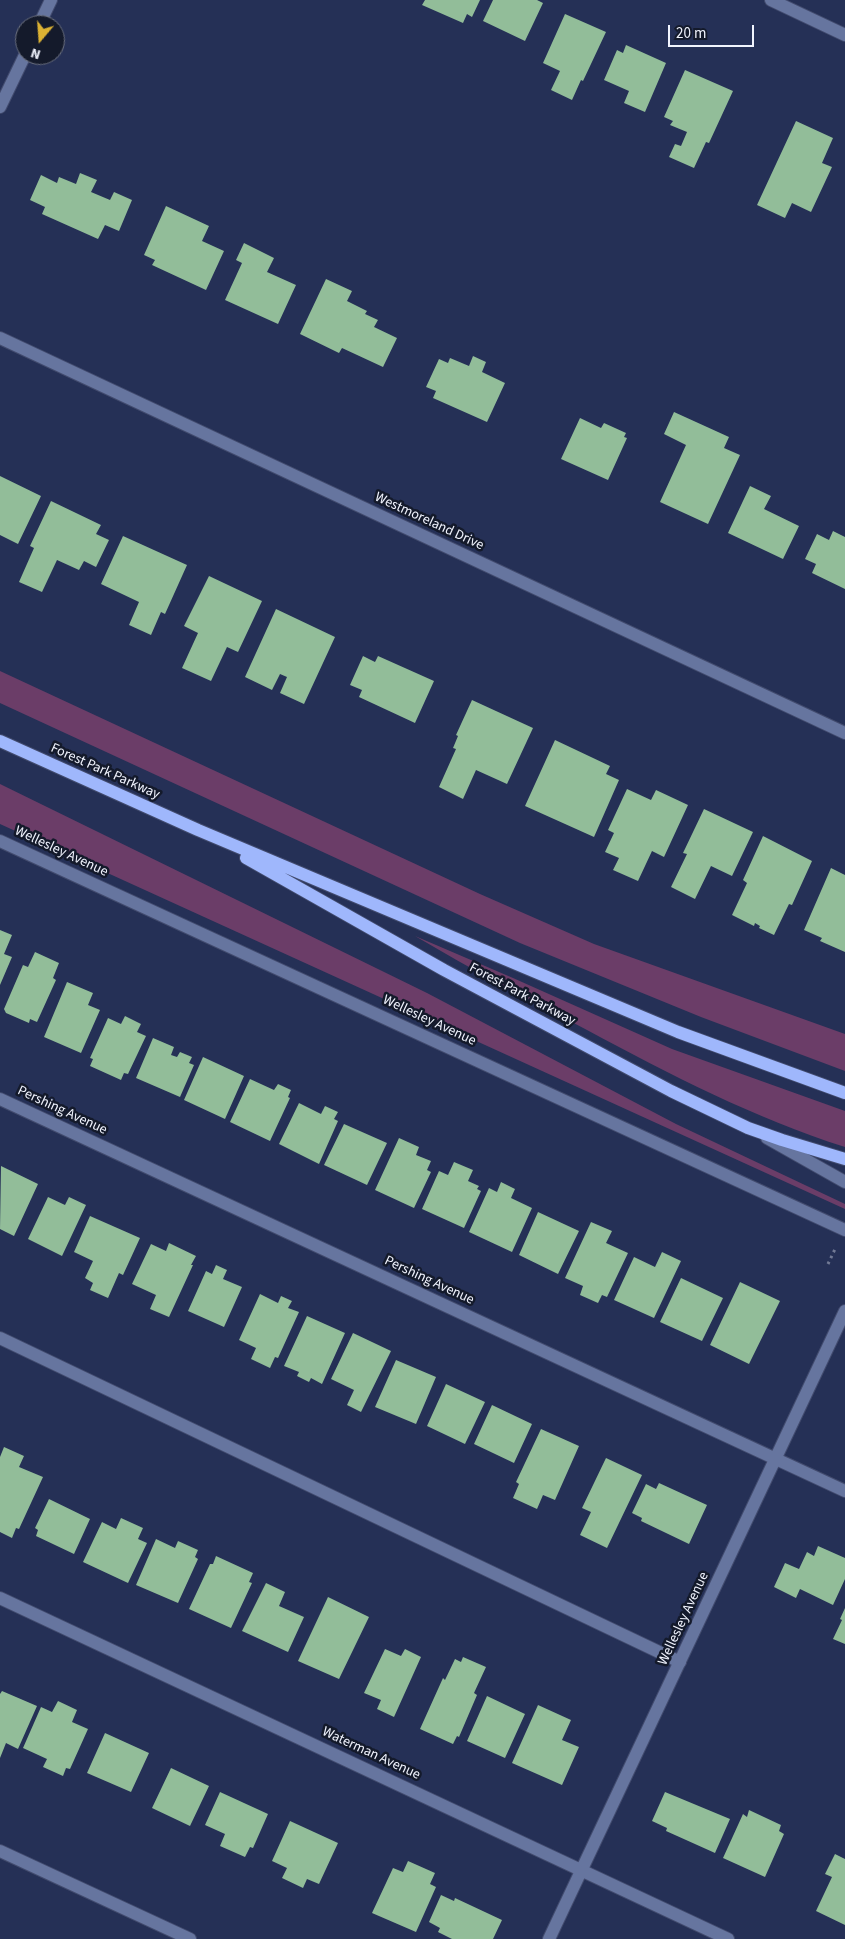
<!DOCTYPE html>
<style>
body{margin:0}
#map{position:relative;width:845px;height:1939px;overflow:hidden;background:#253056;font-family:"Source Sans 3",sans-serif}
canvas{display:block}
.north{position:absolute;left:15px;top:15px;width:50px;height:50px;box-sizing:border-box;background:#141a2b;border:1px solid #6c717f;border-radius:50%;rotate:198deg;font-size:14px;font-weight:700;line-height:20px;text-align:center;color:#f1f4fe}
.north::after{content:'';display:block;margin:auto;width:18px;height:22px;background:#dcb233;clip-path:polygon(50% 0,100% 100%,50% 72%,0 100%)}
.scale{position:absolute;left:668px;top:25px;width:86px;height:22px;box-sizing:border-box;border:2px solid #f1f4fe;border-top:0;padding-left:6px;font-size:15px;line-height:18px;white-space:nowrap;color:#f1f4fe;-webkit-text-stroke:4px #141a2b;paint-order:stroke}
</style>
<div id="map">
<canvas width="845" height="1939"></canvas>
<div class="north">N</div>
<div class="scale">20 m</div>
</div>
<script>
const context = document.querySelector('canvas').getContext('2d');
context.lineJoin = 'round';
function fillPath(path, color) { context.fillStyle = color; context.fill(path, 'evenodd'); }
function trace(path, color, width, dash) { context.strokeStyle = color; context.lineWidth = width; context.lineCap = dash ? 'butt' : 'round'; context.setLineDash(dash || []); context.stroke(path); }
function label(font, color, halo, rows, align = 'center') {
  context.font = font + ' "Source Sans 3",sans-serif'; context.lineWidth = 5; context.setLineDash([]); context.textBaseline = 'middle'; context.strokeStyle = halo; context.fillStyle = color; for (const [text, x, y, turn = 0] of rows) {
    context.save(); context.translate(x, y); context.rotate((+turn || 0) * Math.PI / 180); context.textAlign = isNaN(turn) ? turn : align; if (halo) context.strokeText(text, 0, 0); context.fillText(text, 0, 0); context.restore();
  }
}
fillPath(new Path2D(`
 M0,671L480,894L594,944L845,1034V1071L701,1017L520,943L0,703Z
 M0,784L427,993L676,1124L845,1204V1209L0,824Z
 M415,936L513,978L672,1049L845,1111V1147C754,1118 671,1075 587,1030C529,1000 471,969 415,936Z`), '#6b3d68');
fillPath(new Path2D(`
 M425,0H480L472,17L467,14L463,23L422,5Z
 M493,0H537L543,3L525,41L483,21Z
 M565,14L606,32L583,81L581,80L572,100L551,90L560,71L543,63Z
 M626,45L666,63L645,112L624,103L629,91L604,80L617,50L623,53Z
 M685,70L733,91L709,143L706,142L694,168L669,157L675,144L681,146L687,132L670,125L673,121L664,117Z
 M796,121L833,138L822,163L832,167L811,212L792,203L785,218L757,205Z
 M80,173L97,180L91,192L110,200L114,192L132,200L119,231L105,225L98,239L42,214L45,207L30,200L41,175L57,183L59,177L76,184Z
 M166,206L209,226L202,241L224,251L206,290L152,265L155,260L144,255Z
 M244,243L274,258L267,272L296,285L278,324L225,300L242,263L236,260Z
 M326,279L352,291L347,301L367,311L365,314L378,320L374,327L397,338L383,367L342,348L339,353L300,334Z
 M473,356L486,362L482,372L505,383L487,422L433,398L436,391L426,387L439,359L448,363L450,358L469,366Z
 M674,412L729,437L724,448L740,455L708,524L660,502L686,445L664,434Z
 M580,418L601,428L604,423L626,433L624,437L627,438L608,480L561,459Z
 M0,476L41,496L18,544L0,535Z
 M750,486L771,496L764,509L799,526L783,559L728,533Z
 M51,501L101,525L96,534L109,540L96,567L84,561L79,570L57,560L42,592L19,582L34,548L30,546Z
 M833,531L845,537V589L812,573L816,564L805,559L817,534L829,540Z
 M123,536L187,565L165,614L161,612L151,635L129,625L139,602L101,584Z
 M209,576L262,601L238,652L227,647L211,681L182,668L198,633L184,626Z
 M276,609L335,637L304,704L280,693L287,677L280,674L272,690L245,677Z
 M363,656L375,662L378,656L434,681L415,723L359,697L362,690L350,685Z
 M472,700L533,728L507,784L476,770L463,799L439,787L456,749L453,748L458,736L456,735Z
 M555,740L610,766L606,774L619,780L594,837L525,806Z
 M627,789L651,800L656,790L688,805L664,857L652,851L638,881L613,870L619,858L605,852L614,833L608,830Z
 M704,809L753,832L732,876L711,866L695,899L671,887L687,854L683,853Z
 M763,836L812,861L792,905L789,904L774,935L759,928L760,926L755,923L754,926L732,915L747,883L743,880Z
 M831,868L845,875V952L820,941L822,938L804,930Z
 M0,930L12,935L4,954L12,957L0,985Z
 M35,952L59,963L53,978L56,980L37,1022L30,1019L29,1023L6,1013L4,1009L23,965L28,967Z
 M67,982L93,993L88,1005L100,1010L81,1053L44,1037Z
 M125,1016L141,1024L137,1032L146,1036L128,1074L124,1073L121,1080L90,1066L93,1059L90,1058L108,1018L121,1024Z
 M153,1038L174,1047L171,1055L177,1057L180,1052L192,1057L189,1063L194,1065L180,1097L136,1078Z
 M203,1057L244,1076L225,1119L184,1100Z
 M250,1079L274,1090L278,1084L291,1090L288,1097L290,1098L270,1141L230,1122Z
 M299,1103L321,1114L325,1106L338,1112L334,1119L338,1121L319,1164L279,1144Z
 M344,1124L387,1143L367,1185L324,1165Z
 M399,1138L419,1147L416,1155L431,1161L427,1170L431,1172L414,1208L375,1190Z
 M454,1162L473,1170L468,1181L479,1186L477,1189L481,1191L464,1228L422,1209L439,1171L448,1175Z
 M1,1166L38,1184L14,1236L0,1229Z
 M501,1182L515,1189L511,1198L532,1208L512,1252L469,1232L489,1188L497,1192Z
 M48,1197L65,1205L69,1197L86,1205L62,1256L28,1239Z
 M538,1212L579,1231L558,1274L519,1255Z
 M90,1216L140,1238L123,1275L119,1273L108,1298L90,1290L93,1283L85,1278L93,1261L74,1252Z
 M591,1222L612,1231L606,1243L628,1253L607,1297L602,1295L598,1303L580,1295L583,1286L565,1278Z
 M169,1243L196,1256L191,1265H193L169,1317L150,1309L156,1295L132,1284L151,1244L166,1251Z
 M662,1252L681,1261L654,1318L614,1300L634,1257L655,1267Z
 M216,1265L227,1270L223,1279L242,1287L224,1327L188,1311L206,1271L212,1274Z
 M681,1278L723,1298L702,1341L660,1322Z
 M740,1282L780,1301L749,1364L710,1345Z
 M260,1294L278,1303L281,1296L292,1301L288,1308L299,1312L278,1358L275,1357L270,1368L251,1359L256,1348L239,1340Z
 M307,1316L345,1333L322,1384L311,1378L309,1382L297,1376L299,1372L284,1366Z
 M353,1333L391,1351L361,1412L347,1405L354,1390L331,1379Z
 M396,1360L436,1377L416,1424L375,1407Z
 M446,1384L485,1402L465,1444L427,1426Z
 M492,1405L532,1424L514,1463L474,1444Z
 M541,1429L579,1446L555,1500L543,1495L537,1509L513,1498L519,1484L516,1482Z
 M4,1447L24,1456L19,1467L43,1477L19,1529L16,1528L12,1538L0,1532V1457Z
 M606,1458L642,1475L607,1548L580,1535L591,1512L582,1508Z
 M659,1483L707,1505L689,1544L641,1521L642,1518L632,1513L646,1484L656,1489Z
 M49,1499L90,1519L74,1554L36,1536L38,1530L35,1528Z
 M121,1518L143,1528L138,1539L147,1543L128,1583L83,1562L102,1522L116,1529Z
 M156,1539L175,1548L178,1541L198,1550L195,1557L198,1559L178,1603L136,1585Z
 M818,1546L845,1558V1579L833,1605L800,1589L796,1598L774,1587L785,1563L799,1569L807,1552L814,1556Z
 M216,1556L253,1573L249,1582L252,1583L231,1628L189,1609L210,1564H213Z
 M266,1583L285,1592L279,1606L304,1617L288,1652L242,1631Z
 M328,1597L369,1617L339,1679L298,1661Z
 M845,1608V1644L833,1639L842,1620L840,1619Z
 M385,1649L401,1656L405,1649L421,1657L394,1717L377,1709L381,1700L364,1693Z
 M463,1657L486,1667L474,1693L477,1695L459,1737L457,1736L453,1744L420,1729L443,1678L445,1680L455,1659L461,1662Z
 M2,1691L37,1706L18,1749L6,1743L0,1758V1694Z
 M487,1696L525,1714L505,1758L467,1741Z
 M58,1701L77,1710L72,1722L88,1729L70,1769L66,1768L63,1776L43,1767L47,1759L23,1748L41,1707L52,1712Z
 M538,1705L571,1720L562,1740L579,1747L562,1785L512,1763Z
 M105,1733L149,1753L131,1792L87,1773Z
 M171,1768L209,1786L190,1826L152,1808Z
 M220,1792L268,1814L253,1848L250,1847L245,1857L220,1846L225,1834L205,1825Z
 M665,1792L730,1819L715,1853L666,1831L667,1828L652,1821Z
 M749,1810L781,1825L779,1831L784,1834L765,1877L723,1858L743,1814L747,1817Z
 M290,1821L338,1843L319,1884L307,1879L303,1888L282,1878L287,1868L272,1861Z
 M835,1854L845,1859V1925L816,1911L832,1877L825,1874Z
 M408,1861L435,1873L430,1884L436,1887L416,1932L372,1913L393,1868L403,1872Z
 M441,1895L454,1901L455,1898L502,1920L493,1939H452L438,1932L440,1928L429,1922Z`), '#92bd99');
const service = new Path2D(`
 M0,1338L680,1662
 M0,1851L190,1939`);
const minor = new Path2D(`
 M771,0L845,35
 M39,25L51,0
 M0,107L25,55
 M0,338L845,733
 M0,841L845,1230
 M0,1099L845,1491
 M0,1598L728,1939
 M549,1939L845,1311`);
const tertiary = new Path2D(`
 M767,1138L845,1182`);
const primary = new Path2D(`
 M0,741L198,830L678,1032L845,1093
 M246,858L444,970L671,1091L748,1128L782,1140L845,1159`);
trace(service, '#424b6e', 14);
trace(minor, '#424b6e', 14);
trace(tertiary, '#424b6e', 14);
trace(primary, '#424b6e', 14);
trace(new Path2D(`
 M828,1264L836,1247`), '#717994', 3, [2.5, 4]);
trace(service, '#66759f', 12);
trace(minor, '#66759f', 12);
trace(tertiary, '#66759f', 12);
trace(primary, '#9fb7fc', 12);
label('14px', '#f1f4fe', '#141a2b', [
 ["Westmoreland Drive",429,522,25],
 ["Forest Park Parkway",105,772,24],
 ["Wellesley Avenue",61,852,25],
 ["Forest Park Parkway",522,995,28],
 ["Wellesley Avenue",429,1021,25],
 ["Pershing Avenue",62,1111,25],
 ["Pershing Avenue",429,1281,25],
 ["Wellesley Avenue",684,1619,-65],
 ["Waterman Avenue",371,1754,25]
]);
</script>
